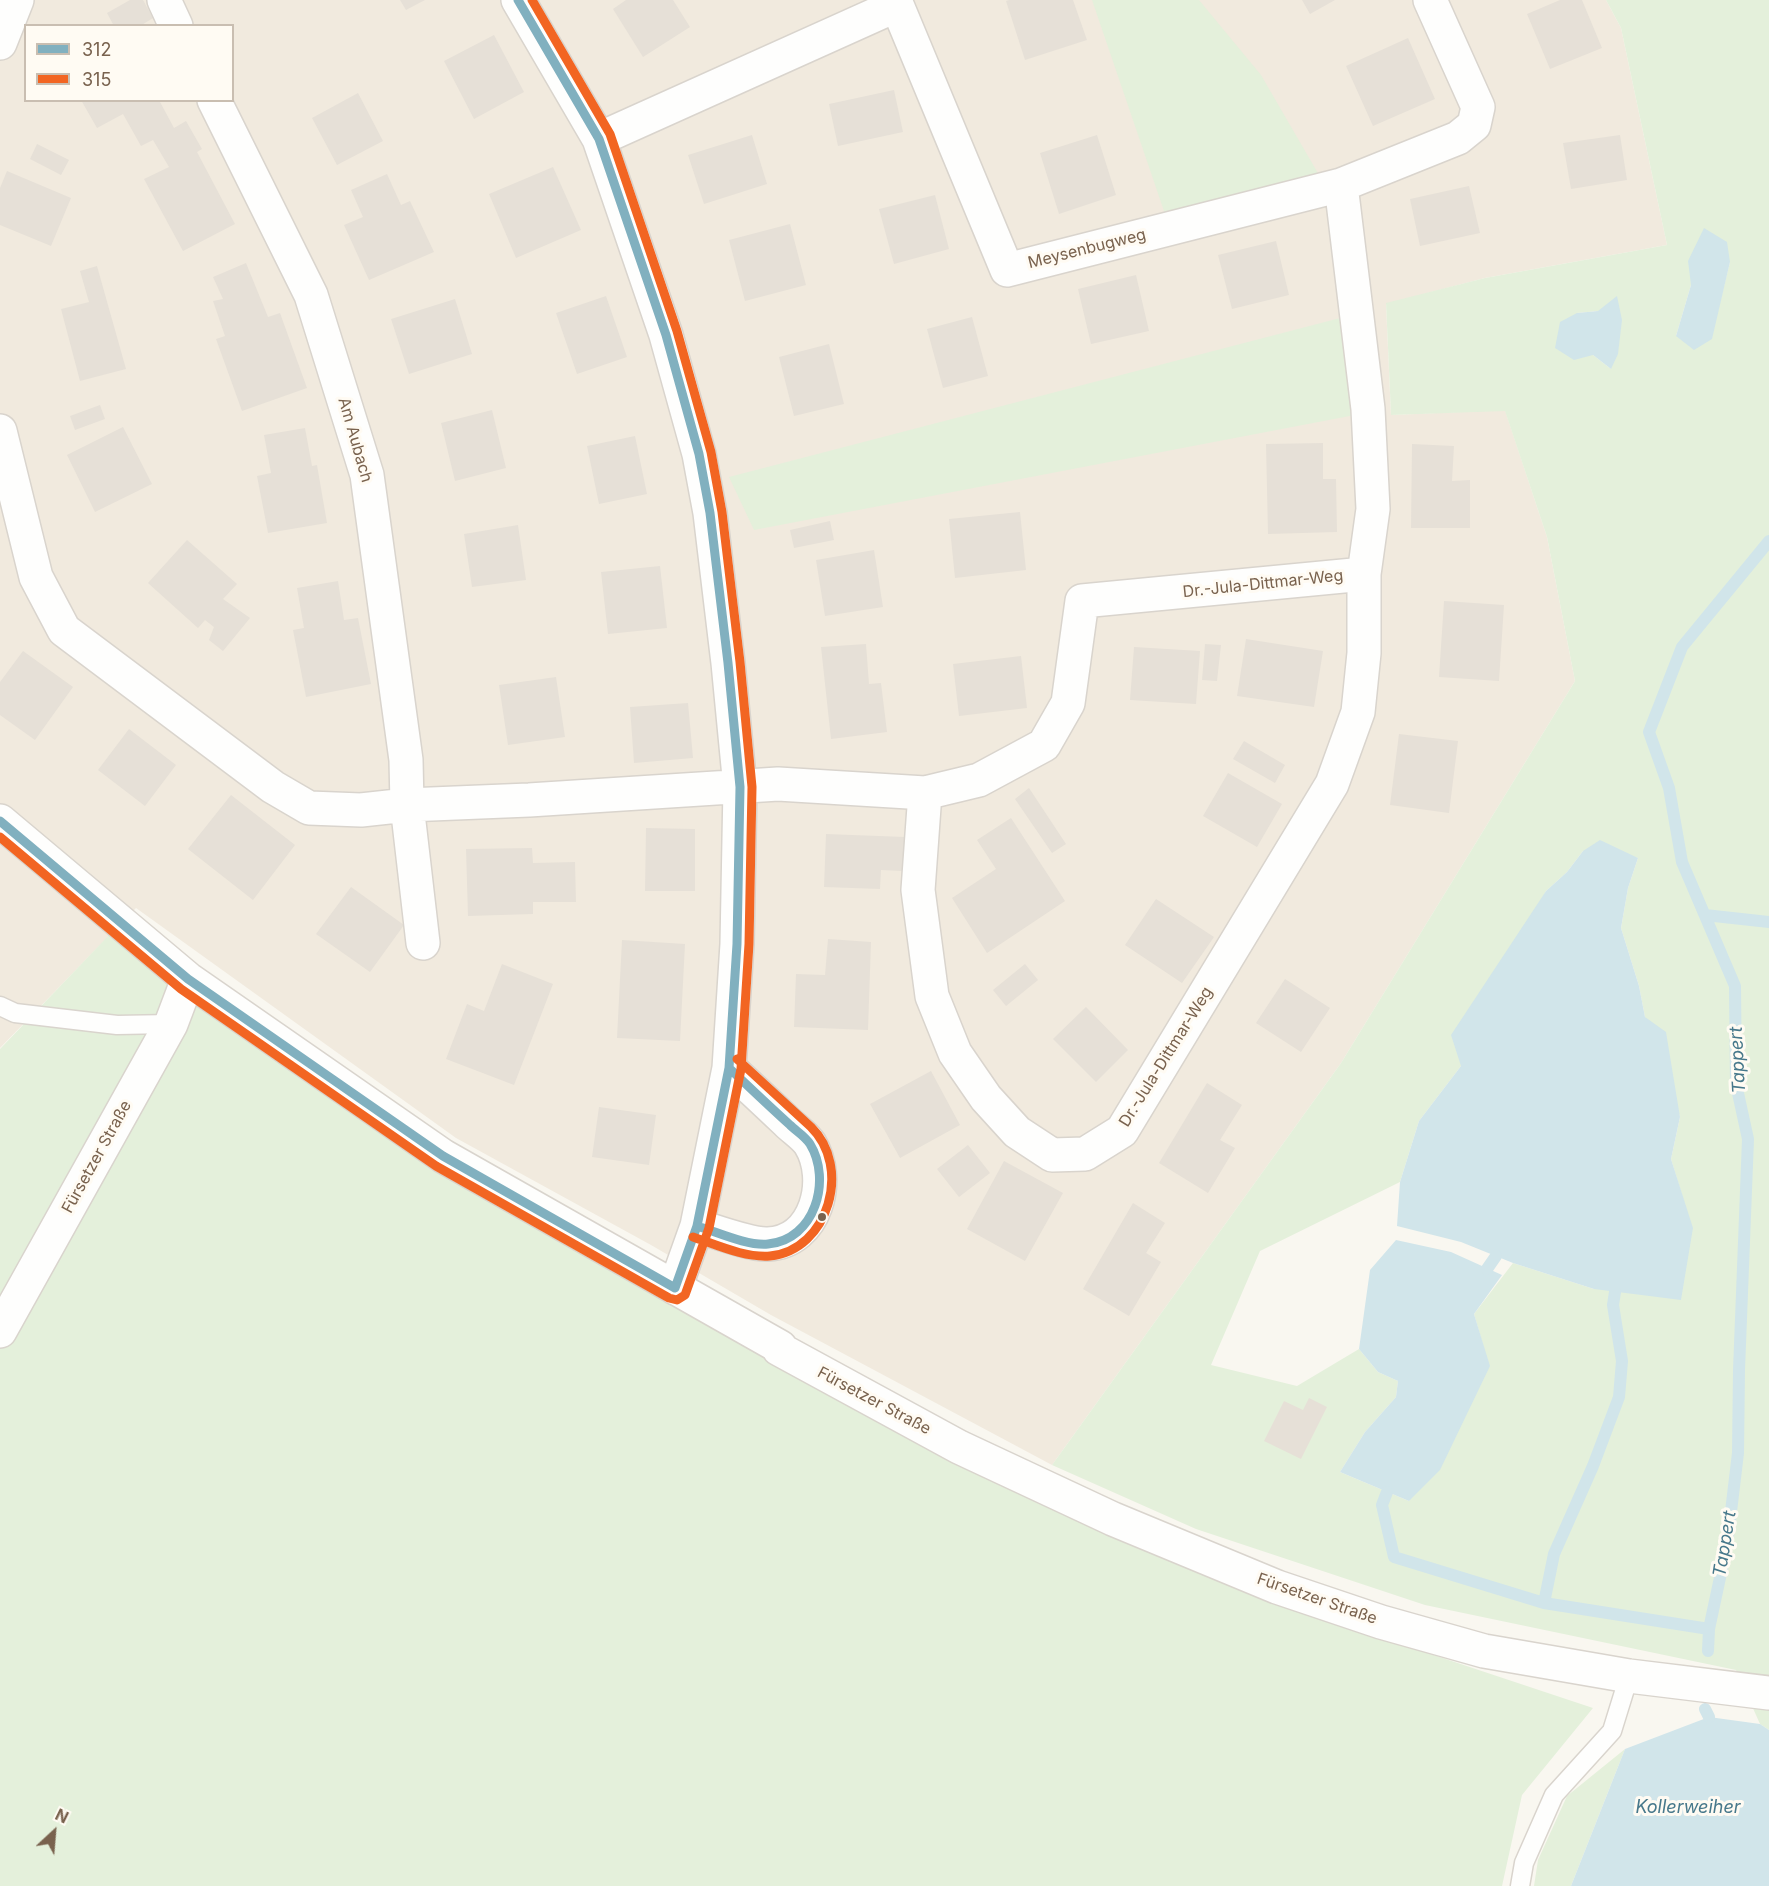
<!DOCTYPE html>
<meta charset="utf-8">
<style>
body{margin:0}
#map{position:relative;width:1769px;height:1886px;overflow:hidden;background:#f9f7f0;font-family:Inter,sans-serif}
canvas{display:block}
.legend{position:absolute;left:24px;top:24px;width:210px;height:78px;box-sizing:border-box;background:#fffbf3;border:2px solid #c9beb1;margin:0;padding:8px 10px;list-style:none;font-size:18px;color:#79624e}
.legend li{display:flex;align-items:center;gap:12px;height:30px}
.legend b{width:30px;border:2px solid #c9beb1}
.north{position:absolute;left:24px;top:1802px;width:60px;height:60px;-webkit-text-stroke:4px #fffbf3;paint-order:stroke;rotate:26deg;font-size:16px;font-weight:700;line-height:24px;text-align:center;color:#79624e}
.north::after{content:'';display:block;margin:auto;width:21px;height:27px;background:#79624e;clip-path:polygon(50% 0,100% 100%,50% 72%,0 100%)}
</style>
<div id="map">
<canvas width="1769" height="1886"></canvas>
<ul class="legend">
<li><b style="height:8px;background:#81b0bf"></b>312</li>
<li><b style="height:8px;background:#f26522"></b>315</li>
</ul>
<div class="north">N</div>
</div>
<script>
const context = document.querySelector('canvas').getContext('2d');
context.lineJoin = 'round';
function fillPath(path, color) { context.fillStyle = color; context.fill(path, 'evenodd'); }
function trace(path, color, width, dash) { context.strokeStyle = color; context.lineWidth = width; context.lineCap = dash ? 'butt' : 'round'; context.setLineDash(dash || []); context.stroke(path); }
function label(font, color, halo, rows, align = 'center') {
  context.font = font + ' Inter,sans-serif'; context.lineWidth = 6; context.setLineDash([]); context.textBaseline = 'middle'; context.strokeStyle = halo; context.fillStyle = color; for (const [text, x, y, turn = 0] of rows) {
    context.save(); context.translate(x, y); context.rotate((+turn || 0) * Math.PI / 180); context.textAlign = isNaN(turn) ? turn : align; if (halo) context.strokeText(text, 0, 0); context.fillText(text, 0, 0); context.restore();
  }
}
fillPath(new Path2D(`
 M0,0H1606L1621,28L1667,245L1485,278L1386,304L1391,415L1505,410L1547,537L1575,681L1341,1063L1052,1465L771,1315L651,1245L456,1138L136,908L0,1048ZM26,26H232V100H26Z`), '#f1eade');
fillPath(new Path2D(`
 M1092,0H1199L1261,75L1319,175L1165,214Z
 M1606,0H1769V1730L1760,1724L1736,1670L1425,1605L1196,1529L1052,1465L1341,1063L1575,681L1547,537L1505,411L1391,415L1386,303L1485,278L1667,245L1621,28ZM1730,262L1718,310L1676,336L1691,285ZM1598,311L1611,369L1593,355L1577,313ZM1583,851L1638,858L1628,888L1621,928L1639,986L1645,1017L1680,1117L1671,1159L1692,1228L1594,1289L1513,1263L1474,1314L1489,1366L1409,1501L1340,1472L1365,1432L1396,1397L1398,1381L1378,1372L1359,1349L1297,1386L1211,1365L1260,1251L1400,1182L1419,1121L1461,1066L1546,891L1567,872Z
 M1344,317L1355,415L754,530L729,477Z
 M111,933L208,1009L411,1154L785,1370L1256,1596L1593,1708L1522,1795L1502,1886H0V1049Z
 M1625,1749L1571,1886H1534L1538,1860L1567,1796Z`), '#e4f0db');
fillPath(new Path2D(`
 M1704,228L1727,242L1730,262L1712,339L1694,350L1676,336L1691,285L1688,261Z
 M1617,296L1622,320L1618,354L1611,369L1593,355L1574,360L1555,348L1560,322L1577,313L1598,311Z
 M1600,840L1638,858L1628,888L1621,928L1639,986L1645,1017L1666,1032L1680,1117L1671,1159L1693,1228L1681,1300L1594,1289L1513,1263L1461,1242L1397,1226L1400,1182L1419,1121L1461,1066L1451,1035L1546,891L1567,872L1583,851Z
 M1396,1240L1451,1252L1502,1275L1474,1314L1490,1366L1440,1470L1409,1501L1340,1472L1365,1432L1396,1397L1398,1381L1378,1372L1359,1349L1370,1270Z
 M1709,1717L1760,1724L1769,1730V1886H1571L1625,1749Z`), '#d1e5ea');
trace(new Path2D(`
 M1705,915L1769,922
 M1487,1269L1496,1256
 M1615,1292L1613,1305L1622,1361L1619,1397L1593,1466L1554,1554L1544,1603L1709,1629
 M1387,1492L1382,1505L1394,1557L1544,1603
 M1708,1651L1709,1629L1727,1545L1738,1453L1739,1370L1748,1139L1736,1084L1735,986L1682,862L1669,788L1649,732L1682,647L1769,541
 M1705,1709L1709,1717`), '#d1e5ea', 12);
fillPath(new Path2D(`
 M130,0H143L153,18L140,26H114L107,13Z
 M400,0H425L406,10Z
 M626,0H673L690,27L643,57L613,9Z
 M1009,0H1073L1087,40L1025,60L1006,1Z
 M1302,0H1335L1310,14Z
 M1560,0H1582L1602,48L1550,69L1527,14Z
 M494,35L524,92L474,119L444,61Z
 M1408,38L1435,99L1373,126L1346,66Z
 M894,90L903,132L838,146L829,104Z
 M358,93L383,141L337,165L312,118Z
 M81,100H159L174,128L186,121L202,149L197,152L235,224L183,251L144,179L169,167L153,140L141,146L123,114L97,128Z
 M752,135L767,184L704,204L688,155Z
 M1097,135L1116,195L1059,214L1040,153Z
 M1620,135L1627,180L1571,189L1563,143Z
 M37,144L69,160L61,175L30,159Z
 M553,167L581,230L516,258L489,194Z
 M7,171L71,198L51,246L0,225V188Z
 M387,174L401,205L410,201L434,252L369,280L344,225L363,217L351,190Z
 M1469,186L1480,233L1420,246L1410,199Z
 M935,195L949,249L894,264L879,209Z
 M790,224L806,285L745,301L729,240Z
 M1276,241L1289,295L1232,309L1218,255Z
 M246,263L268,317L280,313L307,388L242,411L216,339L225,336L213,301L223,299L213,277Z
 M97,266L126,369L80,381L61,309L89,302L80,271Z
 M1136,275L1149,331L1091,344L1078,289Z
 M606,296L627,357L577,374L556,313Z
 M455,299L472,354L409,374L391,319Z
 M972,317L988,376L943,388L927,329Z
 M829,344L844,404L794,416L779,357Z
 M100,405L105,419L75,430L70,416Z
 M492,410L506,468L455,481L441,423Z
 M123,427L152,484L95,512L67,455Z
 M305,428L312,466L317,465L327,523L268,533L257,476L271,473L264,435Z
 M635,436L647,494L599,504L587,446Z
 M1323,443V479H1336L1337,532L1268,534L1266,444Z
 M1412,444L1454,446L1452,481L1470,480V528H1411Z
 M1020,512L1026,570L955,578L949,519Z
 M830,521L834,540L794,548L790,530Z
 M518,525L526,580L472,587L464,534Z
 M187,540L237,584L223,599L250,618L223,651L209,640L214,627L205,620L198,628L148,583Z
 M874,550L883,607L825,616L816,560Z
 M660,566L667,628L608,634L601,572Z
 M338,581L344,620L358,618L371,684L306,697L293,630L304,628L297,588Z
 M1444,601L1504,605L1499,681L1439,677Z
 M1246,639L1323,651L1314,707L1237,696Z
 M866,644L869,684L881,683L887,732L831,739L821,647Z
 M1205,644L1221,645L1217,681L1202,680Z
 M1134,647L1200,651L1196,704L1130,700Z
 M23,651L73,687L35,740L0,715V682Z
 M1021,656L1027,708L959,716L953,664Z
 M556,677L565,737L508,745L499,685Z
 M688,703L693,758L634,763L630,707Z
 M129,729L176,765L145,806L98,770Z
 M1399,734L1458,741L1449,813L1390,805Z
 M1244,741L1285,765L1275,783L1233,759Z
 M1228,773L1282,804L1257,847L1203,816Z
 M1029,788L1066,844L1052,853L1015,799Z
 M231,795L295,845L253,900L188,849Z
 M1011,818L1065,901L987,953L952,898L996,869L977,840Z
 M646,828L695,829V891H645Z
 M826,834L905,837L902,871L881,870L880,889L824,887Z
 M532,848L533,863L575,862L576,902H533V914L468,916L466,849Z
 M351,887L404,925L370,972L316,934Z
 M1156,899L1214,937L1182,983L1125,945Z
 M828,939L871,942L868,1030L794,1027L796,974L825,975Z
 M622,940L685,944L680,1041L617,1038Z
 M502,964L553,984L514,1085L446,1059L467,1004L484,1011Z
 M1025,964L1038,980L1006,1006L993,990Z
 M1285,979L1330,1008L1301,1052L1256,1023Z
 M1086,1007L1128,1050L1096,1082L1053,1039Z
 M931,1071L960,1125L900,1158L870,1104Z
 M1207,1083L1242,1105L1220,1140L1235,1148L1208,1193L1159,1163Z
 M599,1107L656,1115L649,1165L592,1157Z
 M968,1145L990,1173L959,1197L937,1169Z
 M1004,1161L1063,1193L1025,1261L967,1229Z
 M1133,1203L1165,1223L1146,1253L1161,1262L1129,1316L1083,1289Z
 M1309,1398L1327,1407L1301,1459L1264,1441L1284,1401L1303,1410Z`), '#e6e0d7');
const lane = new Path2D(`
 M0,1006L15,1013L117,1025L171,1024
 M1520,1886L1524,1863L1554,1795L1612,1731L1629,1676`);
const street = new Path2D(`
 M164,0L176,26
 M518,0L599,139L666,335L699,454L710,513L728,663L740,787L737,944L729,1068L697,1226L675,1288
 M897,5L1007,270L1341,185L1458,138L1474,125L1478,107L1430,0
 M0,43L17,0
 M214,100L311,295L367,475L406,760L407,805L423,943
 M599,139L897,5L895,0
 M0,431L36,577L64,630L273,787L309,808L361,810L407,805L529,800L778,784L925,793L979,780L1044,745L1068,703L1082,601L1364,574
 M925,793L918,890L932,996L955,1053L986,1098L1017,1132L1052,1155L1085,1154L1122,1131L1332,784L1358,712L1364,653V574L1373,509L1368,409L1341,185
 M0,821L188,979L443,1156L780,1347L779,1349L959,1447L1113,1519L1277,1587L1381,1622L1484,1651L1629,1676L1769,1693
 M697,1226C714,1231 751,1245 768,1244C816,1242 832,1180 810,1144C805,1136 794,1129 787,1122C768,1104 749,1086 729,1068
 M0,1331L171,1024L188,979`);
trace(lane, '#d9d4cd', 21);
trace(street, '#d9d4cd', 36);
trace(lane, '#fefefd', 18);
trace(street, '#fefefd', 33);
trace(new Path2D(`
 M0,821L188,979L443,1156L675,1288L697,1226L729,1068L737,944L740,787L728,663L710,513L699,454L666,335L599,139L518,0
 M697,1226C717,1232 747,1246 768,1244C815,1240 832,1180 810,1144C805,1136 796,1131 790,1125C769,1106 749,1087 729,1068`), '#81b0bf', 9);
trace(new Path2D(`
 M0,837L181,989L436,1166L669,1298L677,1300L685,1295L709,1228L741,1069L749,944L752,787L740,662L722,512L711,452L677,331L610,134L532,0
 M693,1237C717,1245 745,1258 770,1256C829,1250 852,1167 811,1127L737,1059`), '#f26522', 9);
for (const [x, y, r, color] of [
 [822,1217,5,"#79624e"]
]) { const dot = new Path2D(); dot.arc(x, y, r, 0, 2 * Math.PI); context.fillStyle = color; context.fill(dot); trace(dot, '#fffbf3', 2); }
label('16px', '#79624e', '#fffbf3', [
 ["Meysenbugweg",1087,249,-14],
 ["Am Aubach",355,440,74],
 ["Dr.-Jula-Dittmar-Weg",1263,584,-6],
 ["Dr.-Jula-Dittmar-Weg",1166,1057,-58],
 ["Fürsetzer Straße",97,1157,-61],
 ["Fürsetzer Straße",874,1401,28],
 ["Fürsetzer Straße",1317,1599,19]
]);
label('italic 18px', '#47788b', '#fffbf3', [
 ["Tappert",1738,1060,-93],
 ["Tappert",1725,1544,-81],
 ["Kollerweiher",1688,1808]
]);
</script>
